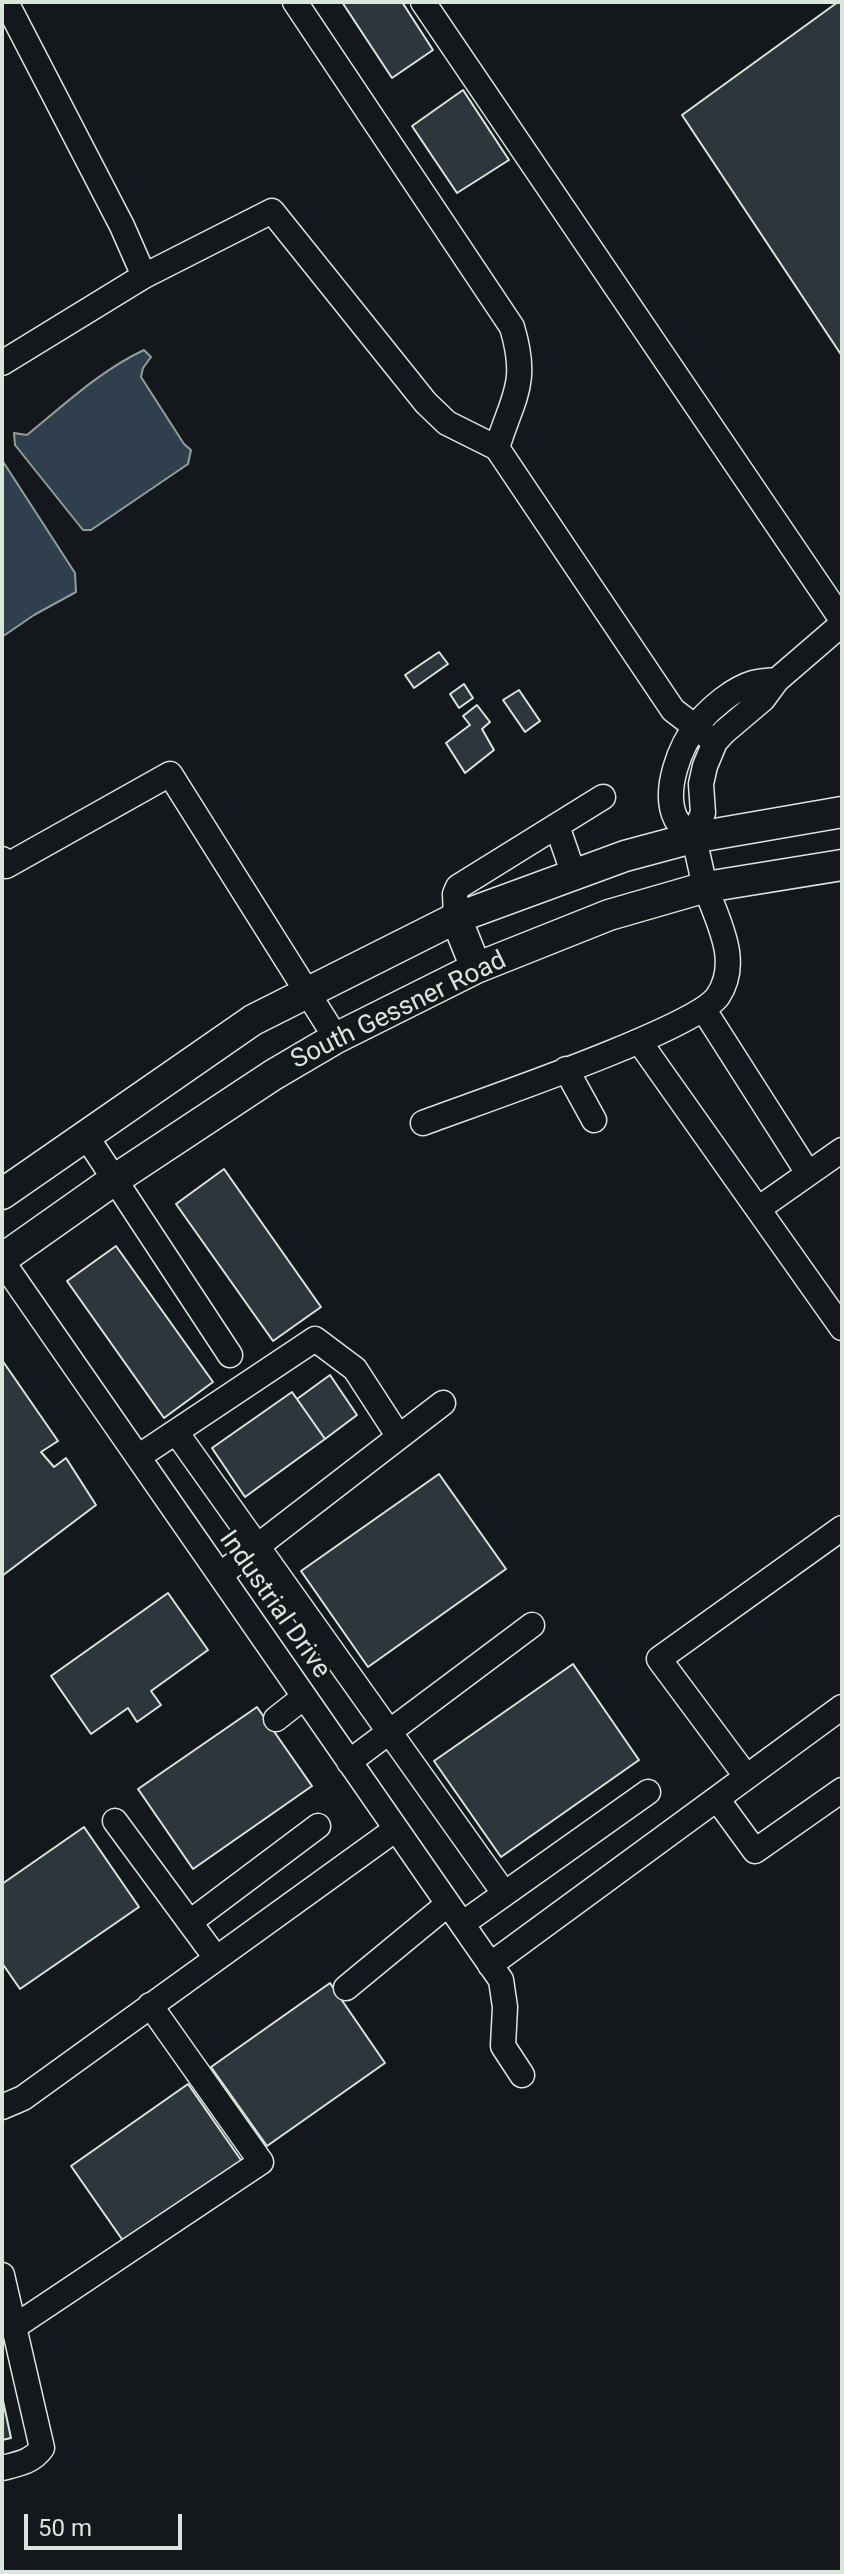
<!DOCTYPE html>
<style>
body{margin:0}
#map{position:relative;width:844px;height:2574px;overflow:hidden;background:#14181c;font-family:Roboto,sans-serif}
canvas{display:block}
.frame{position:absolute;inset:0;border:4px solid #d8e6dc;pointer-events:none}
.scale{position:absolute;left:24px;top:2514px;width:158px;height:36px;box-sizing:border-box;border:4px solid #d8e6dc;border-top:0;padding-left:10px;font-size:24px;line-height:28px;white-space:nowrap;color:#d8e6dc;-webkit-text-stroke:6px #14181c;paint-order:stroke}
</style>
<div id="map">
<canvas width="844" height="2574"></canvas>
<div class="frame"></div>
<div class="scale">50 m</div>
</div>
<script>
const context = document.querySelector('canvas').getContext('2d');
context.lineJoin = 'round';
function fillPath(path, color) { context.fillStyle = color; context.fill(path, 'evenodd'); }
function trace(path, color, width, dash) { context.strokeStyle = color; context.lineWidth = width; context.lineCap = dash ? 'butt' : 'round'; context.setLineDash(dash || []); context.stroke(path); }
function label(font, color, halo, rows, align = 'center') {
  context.font = font + ' Roboto,sans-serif'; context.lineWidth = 6; context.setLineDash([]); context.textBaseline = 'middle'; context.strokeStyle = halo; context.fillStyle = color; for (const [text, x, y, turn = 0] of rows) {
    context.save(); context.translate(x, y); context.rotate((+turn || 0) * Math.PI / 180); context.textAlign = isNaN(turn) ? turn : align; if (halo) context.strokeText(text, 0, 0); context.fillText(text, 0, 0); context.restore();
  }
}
const water = new Path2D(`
 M144,350L151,357L143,368L141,377L184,444L191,450L188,464L91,530H83L15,445L14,433L27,435C64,405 101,370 144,350Z
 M2,460L75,573L76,592L34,615L2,637Z`);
fillPath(water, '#2f3f4d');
trace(water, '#939e99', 2);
const building = new Path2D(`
 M342,2H402L433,50L392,78Z
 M838,2H842V356L682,115Z
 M463,90L509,160L457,193L412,126Z
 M439,652L448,664L414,688L405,675Z
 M464,684L473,698L459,708L450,694Z
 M519,690L540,721L525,732L503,700Z
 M477,705L490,722L482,729L494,750L465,773L446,743L470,725L463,716Z
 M224,1169L321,1307L273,1341L176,1204Z
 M116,1246L213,1382L164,1418L67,1281Z
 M2,1360L58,1441L41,1452L54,1467L66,1458L96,1505L2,1576Z
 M330,1375L357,1415L325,1439L297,1399Z
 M292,1392L325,1439L245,1497L212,1448Z
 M439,1474L506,1569L368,1667L301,1571Z
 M168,1593L208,1650L151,1691L161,1705L137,1722L128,1708L91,1734L51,1676Z
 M573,1664L639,1760L501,1857L434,1761Z
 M257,1707L312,1786L193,1869L138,1789Z
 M84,1827L139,1907L20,1989L2,1963V1884Z
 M330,1983L385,2063L267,2146L211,2067Z
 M188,2084L243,2163L126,2245L71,2166Z
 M2,2396L11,2438L2,2440Z`);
fillPath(building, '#2c363c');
trace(building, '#d8e6dc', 2);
const minor = new Path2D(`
 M295,2L512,327C529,384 513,396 497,448
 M423,2L842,620
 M144,276L272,211L426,403L447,423L497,448L673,710L715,742
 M2,363L144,276L122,226L6,2
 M557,826L574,875
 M692,838L703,813L701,784L705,766L715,742L724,732L763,699L777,680L842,624
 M2,859L6,866L170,774L336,1038
 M456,918L455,894L458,887L603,797
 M704,1010L808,1173
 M639,1041L842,1328
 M566,1069L594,1120
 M423,1123C473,1104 696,1029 718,996C742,960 716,919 705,885C700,870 699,852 692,838C688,831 680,826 676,819C662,791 680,745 699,722C712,707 733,689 753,683C760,681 769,681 777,680
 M86,1136L230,1355
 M758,1209L842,1150
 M2,1261L501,1980L505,2007L503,2046L522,2075
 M176,1432L504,1893
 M138,1457L315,1339L355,1369L399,1437
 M220,1575L443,1403
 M276,1719L304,1697
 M349,1762L532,1625
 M746,1776L659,1659L842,1528
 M717,1799L755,1851L842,1790
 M115,1821L216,1958
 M190,1922L318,1826
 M462,1924L648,1792
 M490,1965L842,1707
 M346,1988L448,1904
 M2,2107L23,2098L396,1829
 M2,2275L42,2448C32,2462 18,2464 2,2468
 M14,2327L261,2162L150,2005`);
const major = new Path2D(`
 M456,918L476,968
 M2,1194L253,1020L456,918L625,856L692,838L842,812
 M2,1259L114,1180L273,1075L336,1038L476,968L609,915L706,887L842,865`);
trace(minor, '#d8e6dc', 27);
trace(major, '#d8e6dc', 33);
trace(minor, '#14181c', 24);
trace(major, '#14181c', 30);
label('26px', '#d8e6dc', '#14181c', [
 ["South Gessner Road",399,1011,-26],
 ["Industrial Drive",274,1605,55]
]);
</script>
